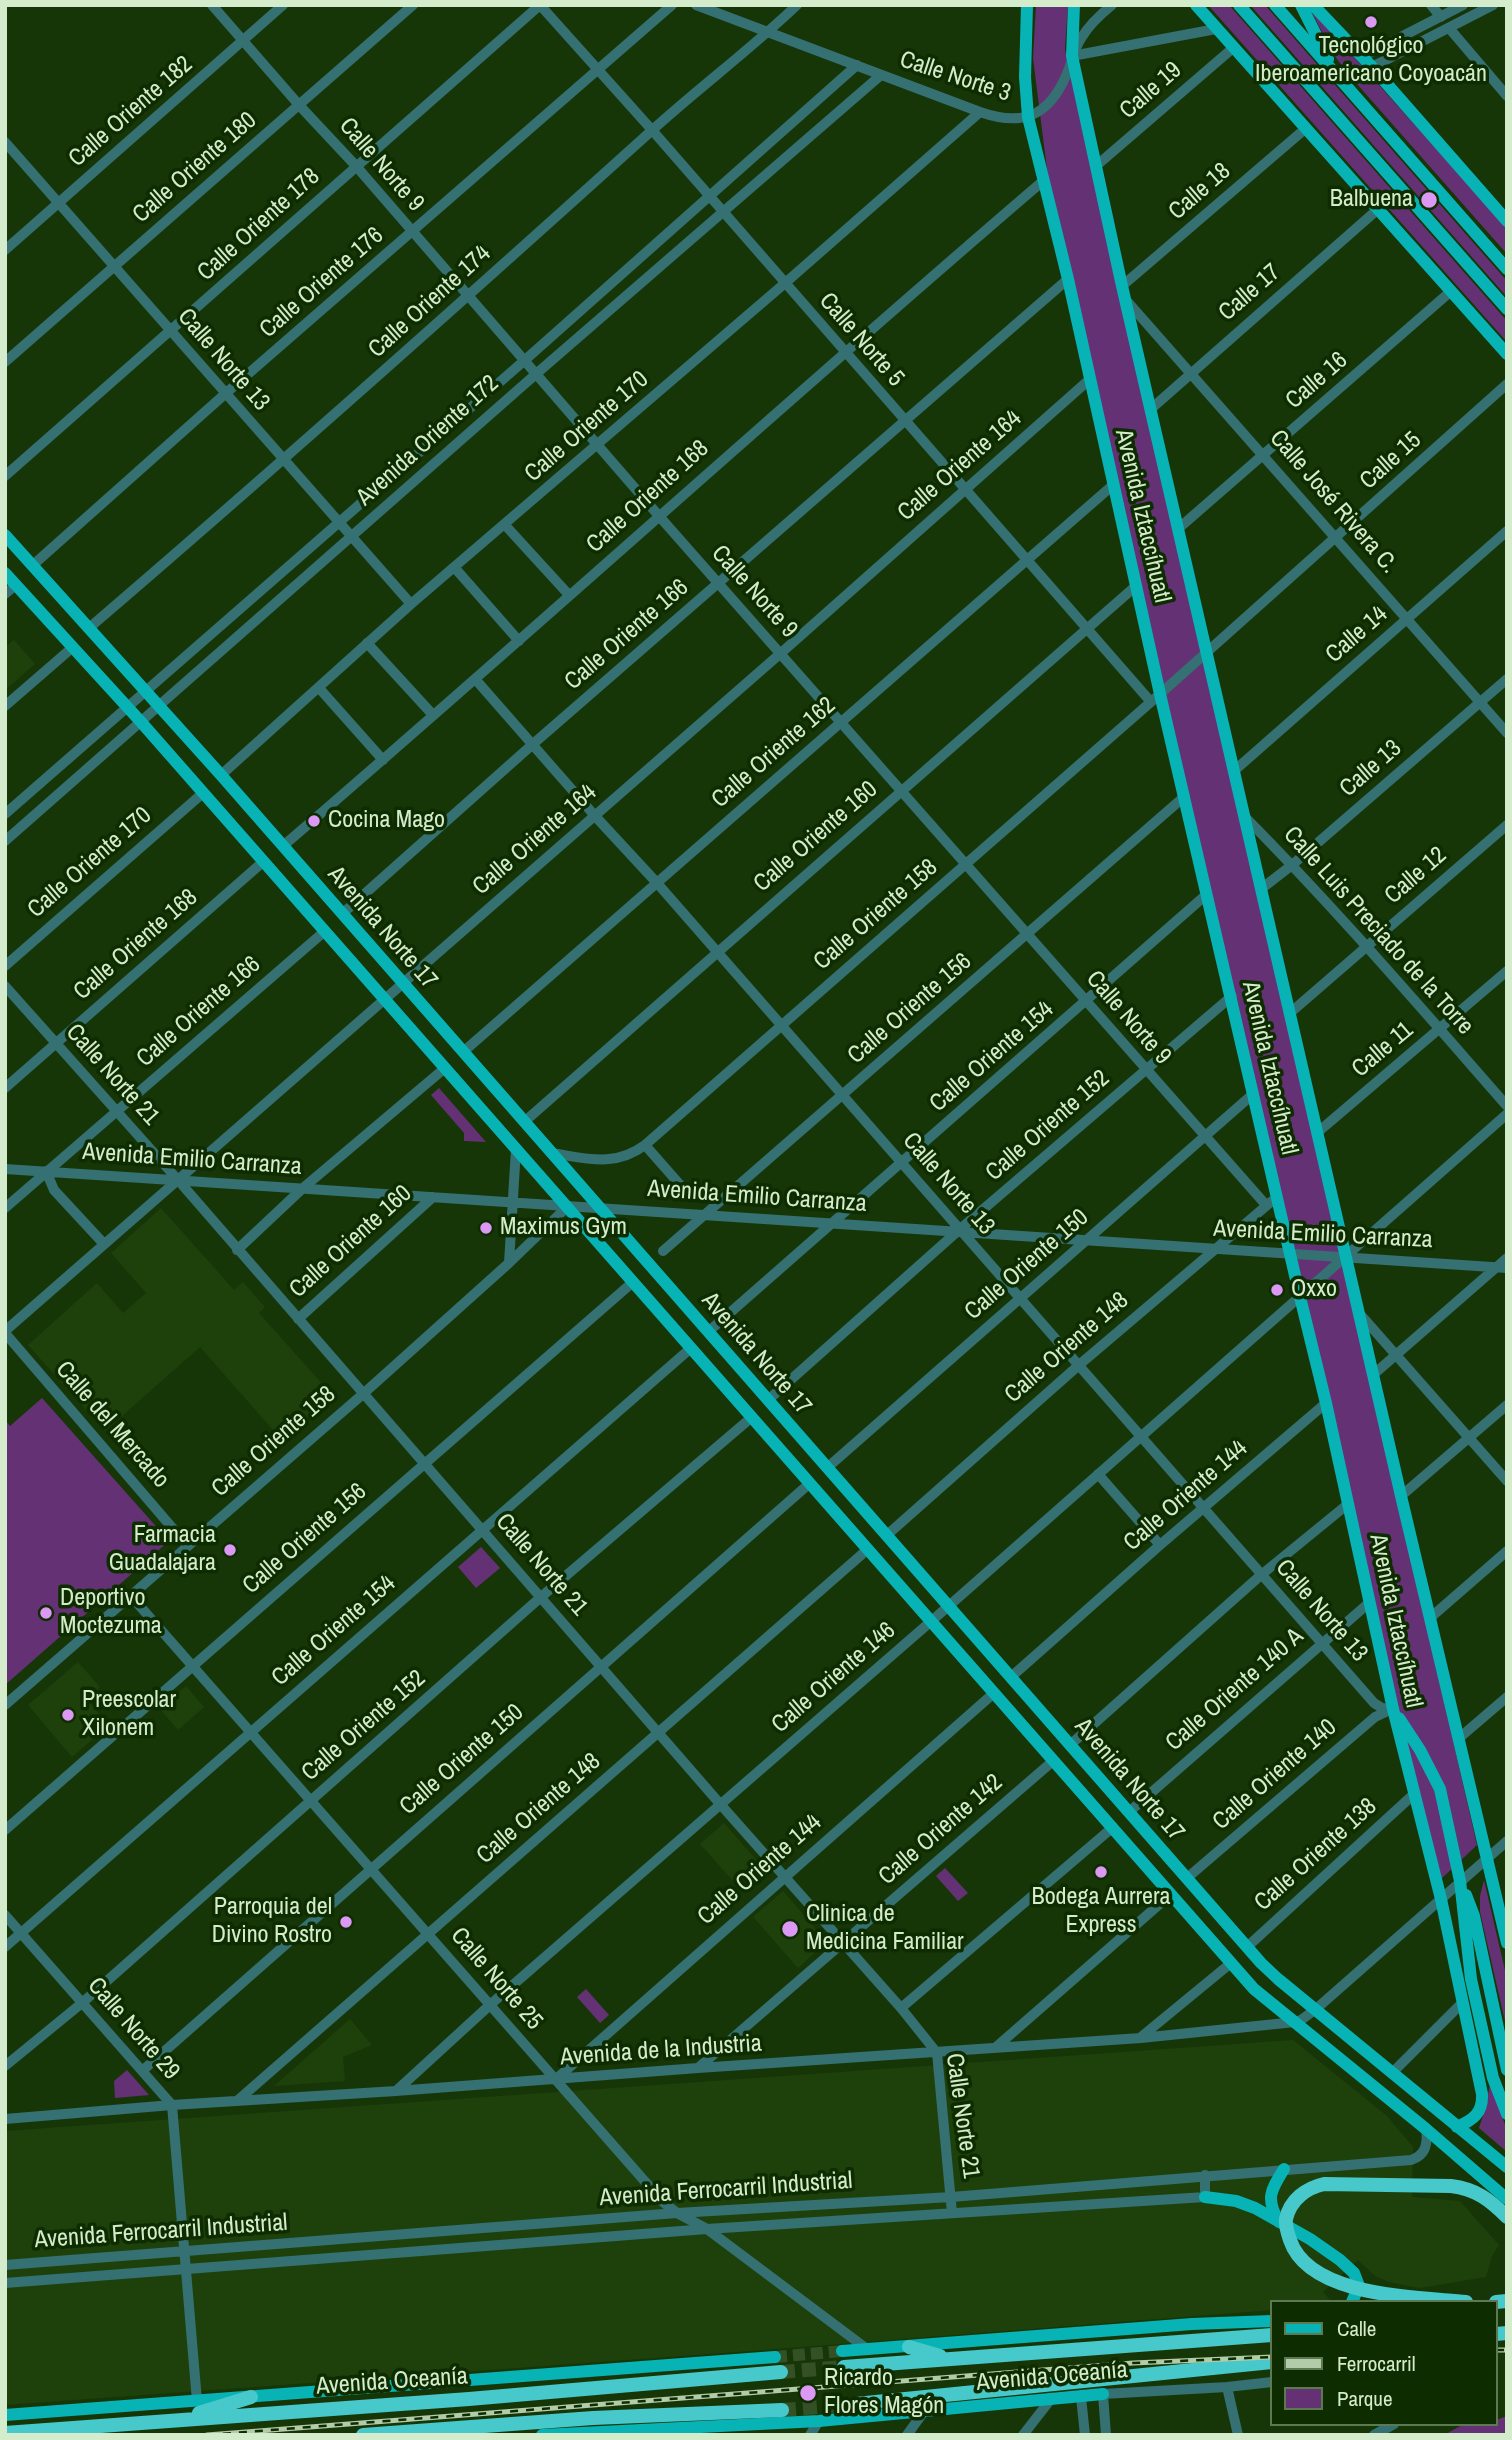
<!DOCTYPE html>
<meta charset="utf-8">
<style>
body{margin:0}
#map{position:relative;width:1512px;height:2440px;overflow:hidden;background:#173607;font-family:"Archivo Narrow",sans-serif}
canvas{display:block}
.frame{position:absolute;inset:0;border:7px solid #d4eccb;pointer-events:none}
.legend{position:absolute;left:1270px;top:2300px;width:228px;height:126px;box-sizing:border-box;background:#0d2c00;border:2px solid #5d7951;margin:0;padding:9px 12px;list-style:none;font-size:21px;color:#d4eccb}
.legend li{display:flex;align-items:center;gap:14px;height:35px}
.legend b{width:35px;border:2px solid #5d7951}
</style>
<div id="map">
<canvas width="1512" height="2440"></canvas>
<div class="frame"></div>
<ul class="legend">
<li><b style="height:9px;background:#08b3b6"></b>Calle</li>
<li><b style="height:9px;background:#b2cba8"></b>Ferrocarril</li>
<li><b style="height:19px;background:#643174"></b>Parque</li>
</ul>
</div>
<script>
const context = document.querySelector('canvas').getContext('2d');
context.lineJoin = 'round';
function fillPath(path, color) { context.fillStyle = color; context.fill(path, 'evenodd'); }
function trace(path, color, width, dash) { context.strokeStyle = color; context.lineWidth = width; context.lineCap = dash ? 'butt' : 'round'; context.setLineDash(dash || []); context.stroke(path); }
function label(font, color, halo, rows, align = 'center') {
  context.font = font + ' "Archivo Narrow",sans-serif'; context.lineWidth = 7; context.setLineDash([]); context.textBaseline = 'middle'; context.strokeStyle = halo; context.fillStyle = color; for (const [text, x, y, turn = 0] of rows) {
    context.save(); context.translate(x, y); context.rotate((+turn || 0) * Math.PI / 180); context.textAlign = isNaN(turn) ? turn : align; if (halo) context.strokeText(text, 0, 0); context.fillText(text, 0, 0); context.restore();
  }
}
fillPath(new Path2D(`
 M14,640L35,664L5,690V647Z
 M161,1208L234,1290L243,1282L265,1307L259,1313L333,1396L277,1445L268,1435L273,1430L200,1347L105,1431L28,1345L97,1283L123,1313L146,1293L111,1253Z
 M78,1662L100,1687L87,1700L109,1725L72,1757L28,1705Z
 M186,1686L204,1707L178,1730L160,1709Z
 M724,1823L758,1862L735,1883L700,1844Z
 M783,1891L827,1942L798,1968L753,1917Z
 M350,2019L372,2045L343,2057L345,2081L274,2086Z
 M1293,2040L1387,2116L1413,2147L1412,2197L1460,2201L1499,2245L1492,2256L1486,2277L1419,2288L1389,2282L1375,2276L1358,2260L1323,2292L1332,2302H1272V2310L751,2351L5,2405V2131Z`), '#1e410c');
fillPath(new Path2D(`
 M1036,5H1068L1065,49L1085,142L1477,1845L1441,1879L1392,1690L1048,177L1033,58Z
 M1208,5H1229L1507,321V342Z
 M1250,5H1265L1507,281V297Z
 M1309,7L1507,228V254L1349,75L1334,55Z
 M439,1088L486,1142L464,1141V1133L431,1095Z
 M42,1398L169,1541L5,1685V1420L10,1426Z
 M481,1547L500,1568L476,1588L458,1567Z
 M945,1868L968,1893L958,1901L936,1876Z
 M1484,1880L1507,1979V2030L1480,1912V1896Z
 M586,1989L609,2015L600,2023L577,1997Z
 M127,2070L149,2095L115,2098L114,2081Z
 M1490,2084L1507,2130V2152L1479,2128L1486,2106Z
 M1507,2416V2435H1444L1464,2424H1496V2420Z`), '#643174');
trace(new Path2D(`
 M775,2357L842,2351`), '#335124', 12, [12, 6]);
trace(new Path2D(`
 M781,2372L844,2367
 M782,2410L846,2405`), '#335124', 14, [14, 7]);
trace(new Path2D(`
 M212,5L299,105L356,166L659,516L1266,1205
 M696,5L980,112C1020,126 1047,118 1065,78C1072,64 1073,50 1082,37C1089,25 1101,14 1112,5
 M1431,5L1441,17
 M1449,28L1507,96
 M1072,56L1216,29
 M1362,57L1463,5
 M1372,67L1493,5
 M5,142L411,604
 M1096,166L1233,48
 M5,250L283,5
 M1122,286L1305,129
 M1126,300L1507,733
 M5,362L413,5
 M1152,408L1377,210
 M5,476L540,5L652,130L1151,702
 M505,525L569,595
 M1179,528L1450,292
 M33,565L225,394L672,5
 M454,567L519,641
 M5,594L16,585
 M89,628C278,466 464,300 649,133C697,89 750,50 797,5
 M367,643L433,715
 M476,680L595,816L657,883L1374,1703L1382,1708L1393,1709
 M319,688L383,760
 M5,706L73,647
 M1235,770L1507,531
 M221,775L411,604L784,284L980,112
 M5,814L525,360L857,65
 M1245,817C1337,910 1421,1008 1507,1106
 M5,841L536,374L881,75
 M283,846C538,627 787,400 1043,181
 M1261,889L1292,865L1507,679
 M342,914L533,744L1068,279
 M5,966L203,793
 M5,986L178,1180L721,1805L901,2008L937,2053L952,2213
 M1290,1013L1507,825
 M463,1052L1113,485
 M5,1088L264,861
 M524,1122L1137,585
 M1318,1132L1507,971
 M645,1145L689,1195
 M551,1153C586,1158 614,1168 645,1145L1160,694L1507,384
 M5,1169L1507,1268
 M46,1171L54,1190L104,1244
 M5,1208L325,931
 M237,1250L303,1188L445,1068
 M663,1251L1185,796
 M509,1263L516,1149
 M1359,1313L1507,1481
 M298,1319L433,1197
 M5,1331L781,653L1090,379
 M708,1332L1207,894
 M5,1333L187,1545
 M1374,1374L1507,1258
 M768,1400L959,1230L1232,996
 M828,1467L1253,1094
 M1098,1474L1160,1545
 M1401,1496L1507,1405
 M887,1535L1079,1365L1272,1201
 M131,1596L663,2202L677,2213L707,2229L867,2349
 M1430,1618L1507,1551
 M1011,1677L1160,1545L1326,1403
 M5,1705L363,1394L509,1263L567,1207
 M1458,1739L1507,1697
 M1070,1745L1261,1575L1348,1504
 M1129,1812L1370,1602
 M5,1830L633,1282
 M1187,1878L1375,1717L1390,1710
 M5,1915L172,2105L197,2401
 M5,1947L691,1348
 M1247,1947L1414,1794
 M901,2008L1112,1828
 M1141,2037L1231,1963
 M995,2048L1170,1895
 M5,2066L82,2003L541,1597L752,1417
 M698,2068L1053,1761
 M142,2071L810,1483
 M1392,2073L1461,2004
 M555,2080L994,1693
 M396,2091L491,2004L959,1597L1507,1114
 M237,2101L868,1549
 M5,2119L172,2105L396,2091L698,2068L1141,2038L1295,2022L1301,2020L1316,2009L1507,1841
 M5,2265L677,2213L951,2197L1411,2160C1426,2155 1428,2144 1426,2129
 M5,2283L707,2229L1205,2197V2175
 M1227,2387L1238,2435
 M1081,2397L1085,2435
 M810,2435L819,2421
 M907,2435L925,2410
 M1023,2435L1051,2399
 M1106,2435L1103,2394L1227,2387L1272,2382
 M1374,2435L1394,2424`), '#357072', 10);
trace(new Path2D(`
 M1027,5L1025,77L1028,117L1068,279L1160,694L1300,1297L1326,1403L1393,1709L1441,1899L1482,2094C1483,2113 1473,2120 1457,2127
 M1074,5L1072,56L1122,286L1401,1496L1507,1943
 M1196,5L1507,354
 M1239,5L1507,309
 M1275,5L1507,269
 M1301,5L1328,59
 M1313,5L1372,67L1507,221
 M5,535L221,775L1261,1963L1278,1979L1507,2167
 M5,573L141,722L1254,1989L1426,2129L1507,2199
 M1399,1718L1420,1750L1440,1789L1460,1881L1471,1979L1493,2078L1507,2114
 M1466,1895L1474,1916L1507,2070
 M1205,2197L1236,2201L1255,2208L1310,2239L1340,2260L1354,2273L1359,2286L1352,2302
 M1279,2222C1265,2198 1271,2190 1284,2169
 M842,2351L1192,2324L1272,2321
 M5,2415L775,2357
 M542,2435L819,2421L1103,2394`), '#08b3b6', 12);
trace(new Path2D(`
 M1466,2302C1417,2297 1309,2297 1290,2240C1288,2234 1285,2226 1286,2219C1290,2200 1306,2188 1324,2184L1451,2186C1476,2189 1490,2200 1507,2217
 M1496,2302L1507,2301
 M1496,2334L1507,2333
 M909,2347L940,2356
 M844,2367L1272,2335
 M846,2405L1272,2362
 M199,2413L251,2397
 M5,2433L469,2399L781,2372
 M363,2435L593,2418L782,2410`), '#47c8cb', 14);
const rail = new Path2D(`
 M1496,2350H1507
 M207,2435L1133,2363L1272,2357`);
trace(rail, '#b2cba8', 5);
trace(rail, '#0d2c00', 2.5, [8]);
for (const [x, y, r, color] of [
 [1371,22,7,"#dc99f4"],
 [1429,200,9,"#dc99f4"],
 [314,821,7,"#dc99f4"],
 [486,1228,7,"#dc99f4"],
 [1277,1290,7,"#dc99f4"],
 [230,1550,7,"#dc99f4"],
 [46,1613,7,"#dc99f4"],
 [68,1715,7,"#dc99f4"],
 [1101,1872,7,"#dc99f4"],
 [346,1922,7,"#dc99f4"],
 [790,1929,9,"#dc99f4"],
 [808,2393,9,"#dc99f4"]
]) { const dot = new Path2D(); dot.arc(x, y, r, 0, 2 * Math.PI); context.fillStyle = color; context.fill(dot); trace(dot, '#0d2c00', 2.5); }
label('24px', '#d4eccb', '#0d2c00', [
 ["Tecnológico",1371,47,"center"],
 ["Iberoamericano Coyoacán",1371,75,"center"],
 ["Balbuena",1413,200,"right"],
 ["Cocina Mago",328,821],
 ["Maximus Gym",500,1228],
 ["Oxxo",1291,1290],
 ["Farmacia",216,1536,"right"],
 ["Guadalajara",216,1564,"right"],
 ["Deportivo",60,1599],
 ["Moctezuma",60,1627],
 ["Preescolar",82,1701],
 ["Xilonem",82,1729],
 ["Bodega Aurrera",1101,1898,"center"],
 ["Express",1101,1926,"center"],
 ["Parroquia del",332,1908,"right"],
 ["Divino Rostro",332,1936,"right"],
 ["Clinica de",806,1915],
 ["Medicina Familiar",806,1943],
 ["Ricardo",824,2379],
 ["Flores Magón",824,2407]
], 'left');
label('24px', '#d4eccb', '#0d2c00', [
 ["Calle Norte 3",955,77,18],
 ["Calle 19",1151,91,-41],
 ["Calle Oriente 182",131,112,-41],
 ["Calle Norte 9",381,165,49],
 ["Calle Oriente 180",195,168,-41],
 ["Calle 18",1200,192,-41],
 ["Calle Oriente 178",259,225,-42],
 ["Calle Oriente 176",322,283,-41],
 ["Calle 17",1250,293,-41],
 ["Calle Oriente 174",430,302,-42],
 ["Calle Norte 5",861,340,49],
 ["Calle Norte 13",223,360,49],
 ["Calle 16",1317,381,-41],
 ["Calle Oriente 170",587,427,-41],
 ["Avenida Oriente 172",428,441,-42],
 ["Calle 15",1391,461,-42],
 ["Calle Oriente 164",960,466,-41],
 ["Calle Oriente 168",648,497,-42],
 ["Calle José Rivera C.",1333,502,49],
 ["Avenida Iztaccíhuatl",1142,516,77],
 ["Calle Norte 9",754,592,48],
 ["Calle Oriente 166",627,635,-41],
 ["Calle 14",1357,635,-41],
 ["Calle Oriente 162",774,753,-41],
 ["Calle 13",1371,769,-41],
 ["Calle Oriente 160",816,837,-41],
 ["Calle Oriente 164",535,840,-41],
 ["Calle Oriente 170",90,863,-41],
 ["Calle 12",1416,876,-41],
 ["Calle Oriente 158",876,915,-41],
 ["Avenida Norte 17",382,928,49],
 ["Calle Luis Preciado de la Torre",1378,931,48],
 ["Calle Oriente 168",136,945,-41],
 ["Calle Oriente 156",910,1009,-41],
 ["Calle Oriente 166",199,1012,-41],
 ["Calle Norte 9",1128,1018,49],
 ["Calle 11",1383,1050,-40],
 ["Calle Oriente 154",992,1057,-41],
 ["Avenida Iztaccíhuatl",1269,1068,77],
 ["Calle Norte 21",112,1075,48],
 ["Calle Oriente 152",1048,1126,-41],
 ["Avenida Emilio Carranza",192,1160,4],
 ["Calle Norte 13",948,1184,49],
 ["Avenida Emilio Carranza",757,1197,4],
 ["Avenida Emilio Carranza",1323,1235,3],
 ["Calle Oriente 160",351,1242,-42],
 ["Calle Oriente 150",1027,1265,-41],
 ["Calle Oriente 148",1067,1348,-41],
 ["Avenida Norte 17",756,1354,49],
 ["Calle del Mercado",112,1425,49],
 ["Calle Oriente 158",274,1442,-41],
 ["Calle Oriente 144",1186,1496,-41],
 ["Calle Oriente 156",305,1539,-41],
 ["Calle Norte 21",541,1565,49],
 ["Calle Norte 13",1321,1611,49],
 ["Avenida Iztaccíhuatl",1395,1621,78],
 ["Calle Oriente 154",334,1631,-41],
 ["Calle Oriente 146",834,1678,-41],
 ["Calle Oriente 140 A",1235,1690,-41],
 ["Calle Oriente 152",364,1726,-41],
 ["Calle Oriente 150",462,1760,-41],
 ["Calle Oriente 140",1275,1775,-41],
 ["Avenida Norte 17",1129,1780,49],
 ["Calle Oriente 148",539,1809,-41],
 ["Calle Oriente 142",941,1830,-41],
 ["Calle Oriente 138",1316,1855,-42],
 ["Calle Oriente 144",760,1870,-41],
 ["Calle Norte 25",496,1979,49],
 ["Calle Norte 29",133,2029,49],
 ["Avenida de la Industria",661,2051,-4],
 ["Calle Norte 21",962,2116,82],
 ["Avenida Ferrocarril Industrial",726,2190,-4],
 ["Avenida Ferrocarril Industrial",161,2232,-4],
 ["Avenida Oceanía",1052,2377,-5],
 ["Avenida Oceanía",392,2382,-4]
]);
</script>
